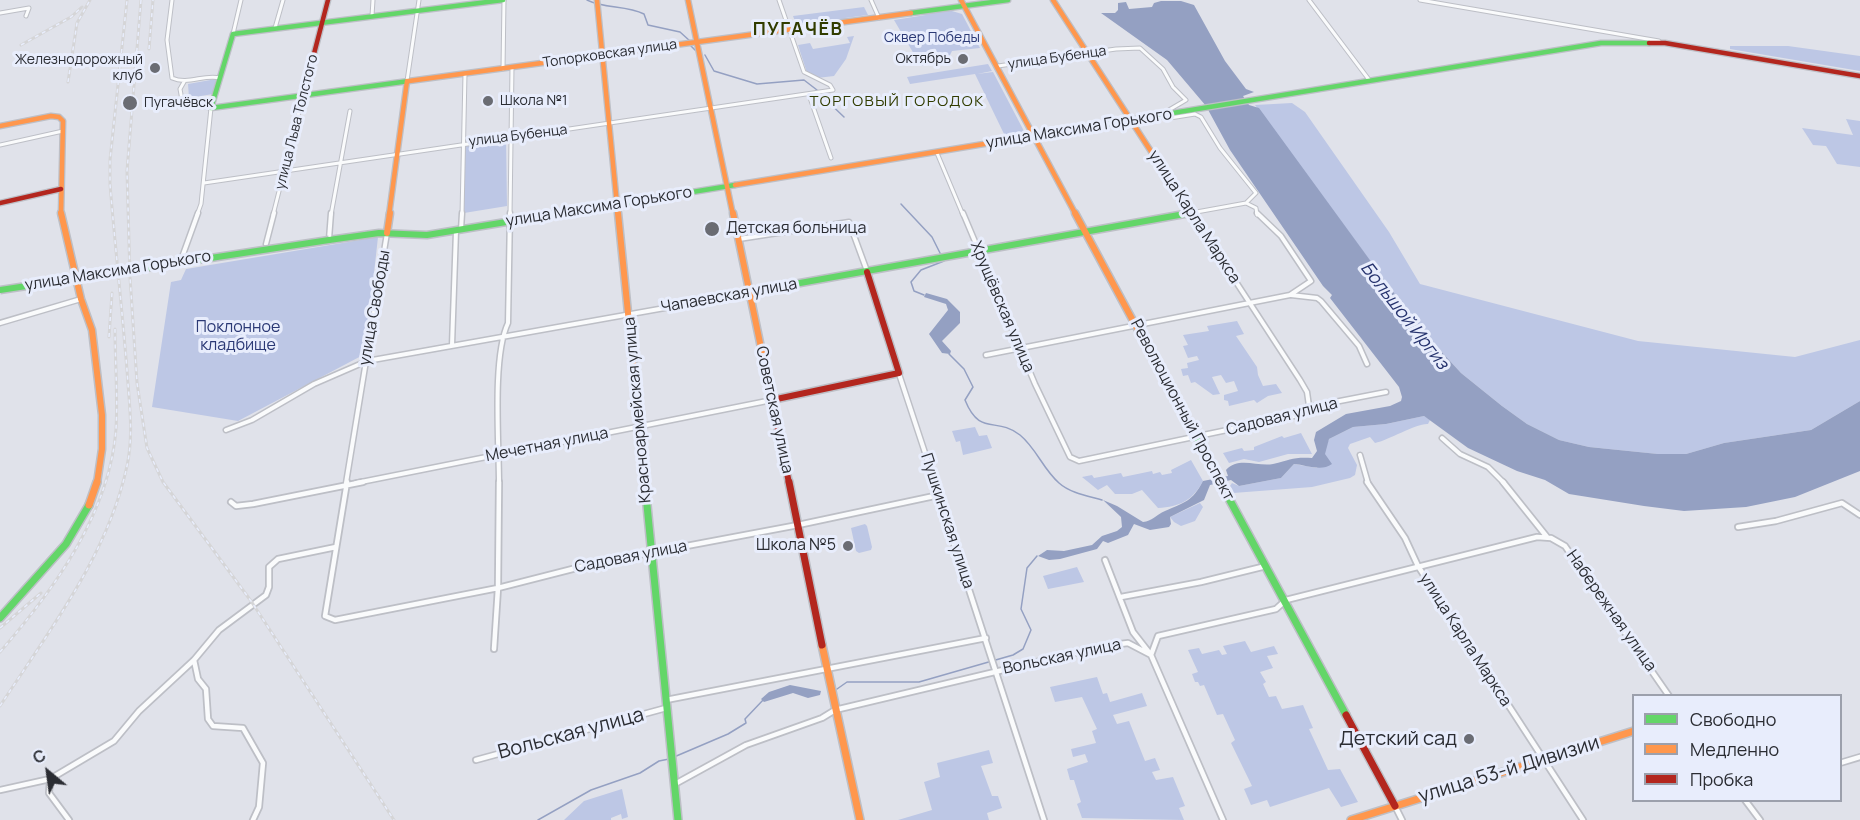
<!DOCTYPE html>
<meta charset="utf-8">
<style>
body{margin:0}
#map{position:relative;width:1860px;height:820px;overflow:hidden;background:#e0e2ea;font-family:Manrope,sans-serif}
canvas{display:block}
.legend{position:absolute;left:1632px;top:694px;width:210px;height:108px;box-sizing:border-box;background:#e8edfc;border:2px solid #9ca0ac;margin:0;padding:8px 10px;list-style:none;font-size:18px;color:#2b2d33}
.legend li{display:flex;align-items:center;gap:12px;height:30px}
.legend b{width:30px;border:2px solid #9ca0ac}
.north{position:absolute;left:18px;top:742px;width:60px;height:60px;-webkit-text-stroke:4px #e8edfc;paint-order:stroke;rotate:331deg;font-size:16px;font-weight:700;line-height:24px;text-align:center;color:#2b2d33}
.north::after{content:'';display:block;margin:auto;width:21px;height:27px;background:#2b2d33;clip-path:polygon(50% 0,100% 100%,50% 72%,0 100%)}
</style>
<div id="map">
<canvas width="1860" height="820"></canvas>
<ul class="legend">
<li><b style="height:8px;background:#63d668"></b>Свободно</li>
<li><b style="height:8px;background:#ff974d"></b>Медленно</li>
<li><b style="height:8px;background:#b3261e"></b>Пробка</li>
</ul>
<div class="north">С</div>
</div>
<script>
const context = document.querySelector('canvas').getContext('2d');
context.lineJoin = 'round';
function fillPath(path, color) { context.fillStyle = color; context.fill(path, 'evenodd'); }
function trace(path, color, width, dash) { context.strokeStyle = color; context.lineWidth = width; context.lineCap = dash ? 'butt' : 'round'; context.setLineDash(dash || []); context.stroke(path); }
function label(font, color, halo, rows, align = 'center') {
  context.font = font + ' Manrope,sans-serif'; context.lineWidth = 6; context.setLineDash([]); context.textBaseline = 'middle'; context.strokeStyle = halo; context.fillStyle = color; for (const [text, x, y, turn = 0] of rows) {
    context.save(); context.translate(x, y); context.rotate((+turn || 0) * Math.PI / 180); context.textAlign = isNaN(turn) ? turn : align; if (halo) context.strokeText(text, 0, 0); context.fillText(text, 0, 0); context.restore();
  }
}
fillPath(new Path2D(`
 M864,7L868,15L845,18L868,17L837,21V19L797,26L815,22L796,24L793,16Z
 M959,8L952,11L962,14L980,48L952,51L948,59L921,66L894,20L926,15L905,16L947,10L951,11L950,9Z
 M854,36L846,59L834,76L817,78L807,73L798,45L810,43L813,49L850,43L847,37Z
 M1730,46H1788L1860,56V71L1730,49Z
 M988,64L992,71L977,74L993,72L1025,133L1005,136L975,74L910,84L907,77Z
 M216,79L213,94L189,98L188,84Z
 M1292,103L1305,112L1389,232L1420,284L1638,341L1795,357L1860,340V401L1811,430L1724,443L1686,454H1658L1589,447L1559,440L1527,424L1502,406L1461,373L1418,326L1255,105Z
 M1846,119L1860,121V167L1837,164L1826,146L1813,145L1802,128L1853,135Z
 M506,138L507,206L464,213V144Z
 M378,237L365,354L238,421L152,407L171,282L181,280L186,269Z
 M1237,321L1244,334L1236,336L1257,367L1258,375L1263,386L1276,384L1282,393L1268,396L1257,403L1254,400L1229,406L1228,401L1224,400V395L1238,391L1234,381L1226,383L1221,375L1212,377L1220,394L1213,395L1195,382L1191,383L1188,375L1183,376L1181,369L1188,368L1187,363L1199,360L1197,356L1188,358L1183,346L1188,345L1183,335L1209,331L1207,326Z
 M1424,416L1430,420L1428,424C1417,423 1389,440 1375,443L1370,437L1350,444L1348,448L1357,465L1355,475L1350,478L1312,487L1233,493L1230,486L1232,483L1239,486L1281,478L1294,464L1317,468L1329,439L1353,427L1386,424Z
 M975,427L979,436L987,435L992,448L963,455L960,441L956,442L952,431Z
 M1301,433L1312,454H1288L1259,462L1244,459L1229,463L1223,453L1242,448L1244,451L1254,450V447L1282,436L1284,438Z
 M1191,460L1203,481C1193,500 1180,507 1158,508L1142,490L1132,494H1115L1107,485L1098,490L1082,477L1092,475L1094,478L1121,473L1123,477L1152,471L1153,474L1160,472L1162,475L1172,473L1171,470Z
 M1200,503L1203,507L1195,521L1181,526L1174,522L1170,517Z
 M865,524L867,526L872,547L871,550L859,553L856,551L851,528Z
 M1077,567L1084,582L1048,589L1043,576Z
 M1245,641L1251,652L1274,646L1278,654L1267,656L1273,668L1260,672L1266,682L1263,684L1269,697L1276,696L1282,709L1303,705L1313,728L1309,729L1328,770L1340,769L1358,802L1341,807L1329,788L1270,807L1267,800L1251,805L1244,789L1252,786L1231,743L1235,740L1223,714L1217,715L1204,685L1200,686L1198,682H1195L1192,674L1198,672L1188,650L1199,648L1202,654L1219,650L1222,655L1227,654L1223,646Z
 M1097,677L1103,694L1107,693L1110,702L1142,693L1147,706L1113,715L1117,724L1129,721L1145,761L1155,758L1160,770L1152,772L1156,780L1173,777L1185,806L1179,808L1184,820L1082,818L1077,804L1081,802L1074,780H1070L1067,769L1088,762L1085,754L1073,757L1071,749L1096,743L1092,731L1097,729L1082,697L1055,702L1050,687Z
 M989,750L993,763L981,766L992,796H998L1002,808L987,813L989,820H898L932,810L924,782L940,777L937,763Z
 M622,789L628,817L622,819L621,814L611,818V820H564L584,801Z`), '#bdc7e5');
fillPath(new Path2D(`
 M1161,1H1181L1194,5L1225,61L1246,89L1254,92L1243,96L1249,105L1259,108L1418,326L1461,373L1502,406L1527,424L1559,440L1589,447L1658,454H1686L1724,443L1811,430L1860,401V471L1795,497L1746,507L1684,511L1644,506L1569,494L1545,480L1517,471L1468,448L1424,416L1386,424L1353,427L1329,439L1325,454L1332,464C1321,472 1307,465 1294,464L1281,478L1239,486L1231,480L1210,485L1204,500L1170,517L1171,524L1169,527L1150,530L1134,524L1128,535L1108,543L1103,541L1097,549L1060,559L1049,560L1038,556L1047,550L1064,551L1092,545L1102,536L1117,531L1122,527L1121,517L1103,500L1117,506L1143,522C1152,521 1156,515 1165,511C1185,502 1192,502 1203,481L1228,476L1226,470C1238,456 1258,467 1273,464C1291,460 1292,457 1312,458L1317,451L1314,440L1316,432L1346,414L1390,406L1401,401L1402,397L1399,387L1330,298L1332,295L1323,286L1230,150L1206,106L1167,60L1101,13H1115L1118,10V3L1126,2L1129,9L1152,7L1154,3Z
 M926,293L947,299L960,312V323L942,341L951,351L950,354L942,353L929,334L948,310L946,304L924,297Z
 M790,685L821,691L820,695L808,698L793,693L764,702L761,699L769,692Z`), '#94a0c2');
trace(new Path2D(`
 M587,0C605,9 626,5 644,14L648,25L680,32L690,41
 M691,46L695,50
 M705,55L714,71L757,84L804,80L817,90
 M821,95L844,117
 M901,204L932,237L941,255
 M924,295L914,291L911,282L921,270L944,261
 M949,354L964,369L973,387L965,400C980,437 996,416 1020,435C1036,448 1043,469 1059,483C1070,493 1088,496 1102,500
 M837,689L847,682H919L1013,655L1023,649L1031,630L1021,609L1027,568L1037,556
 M674,757L728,734L746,723L745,719L764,699
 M538,820L591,790L640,773L659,761L669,759`), '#94a0c2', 1.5);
const streetFar2 = new Path2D(`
 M172,0L167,40L172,78C188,85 204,74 220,78
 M871,0L879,18
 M1309,0L1370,81
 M1420,0L1659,41
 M0,13L29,8L26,16
 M372,16L373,0
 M275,28L283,0
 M233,34L241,0
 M998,66L1116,49L1140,48L1163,69L1173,87L1186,100L1157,117L1170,118L1195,114L1201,117L1220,148L1256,193L1246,203L1256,208L1257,215
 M503,69L504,0
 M407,81L419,0
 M184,82L180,89L182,100L192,106L211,108L201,204L197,215
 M809,95L831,158
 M0,145L63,131
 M937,153L963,215
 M204,183L833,90L830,85L804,72L779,0
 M273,215L303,96
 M331,215L350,111
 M462,215L465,74
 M510,215L512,67
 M1192,215L1191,213L1246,203`);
const streetFar1 = new Path2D(`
 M963,213L1035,384L1070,457L1079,461L1294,416L1309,407L1386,392
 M1191,213L1300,380L1307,392L1309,406
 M461,230L462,213
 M329,239L331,213
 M739,239L849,222L867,271
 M266,244L274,213
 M181,260L198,213
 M1291,295L1317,298L1321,301L1359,346L1367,364
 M0,323L81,299
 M452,345L456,231
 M986,355L1290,295L1311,281L1281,236L1257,213
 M899,374L935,483
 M226,430L252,420L314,384L367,361L749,293
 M1442,438L1460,454L1488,467L1504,483
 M1360,455L1368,483
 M346,483L387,233
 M356,483L772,400
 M499,483C499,443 492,357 508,323L510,213`);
const street = new Path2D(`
 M347,482L325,616L335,620L498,588L596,563L798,525L939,495
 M934,482L1044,820
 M1367,482L1405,538L1418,566L1583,820
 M1503,482L1547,537
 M231,502L236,506L253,504L363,482
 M1738,527L1776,521L1842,503L1860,515
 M1105,560L1133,632L1151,655L1223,820
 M1121,597L1201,582L1266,566
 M494,649L498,588L499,482
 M194,660L198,679L206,689L208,719L213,726L243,728L263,763L259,807L253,820
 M666,700L986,638
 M476,760L666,708
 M1840,763L1860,757
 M50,779L49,793L69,820
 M675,784L746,745L822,718L835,710L1104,646L1128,643L1151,655L1158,636L1276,609L1286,600L1537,537L1551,538L1565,546L1669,696
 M0,790L50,779L114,741L139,711L194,660L219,630L266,595L269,587V567L278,559L336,547
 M1745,800L1760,820
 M1395,806L1402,820`);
const fastFar2 = new Path2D(`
 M911,13L1008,0
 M409,81L211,108L233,34L503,0
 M1081,128L1601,43H1649
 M1165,173L1191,213L1181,215
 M552,215L735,185`);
const fastFar1 = new Path2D(`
 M329,240L379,233L427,235L561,213
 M750,292L1190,213
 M1187,421L1221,483`);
const fast = new Path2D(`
 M1220,482L1346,715
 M645,485L678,820
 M0,618L66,544L89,505`);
const slowFar2 = new Path2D(`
 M597,0L618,215
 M688,0L733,215
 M961,0L1076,215
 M1053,0L1165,173
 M409,81L911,13
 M0,126L51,116L59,117L63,121L61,215
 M735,185L1081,128
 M389,215L407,81`);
const slowFar1 = new Path2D(`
 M61,213L81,299L92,330L102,415V449L97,483
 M618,213L645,483
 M733,213L774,410
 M1075,213L1187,421
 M387,233L390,213`);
const slow = new Path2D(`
 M645,482V485
 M89,505L97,482
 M822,645L860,820
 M1351,820L1634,731`);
const jamFar2 = new Path2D(`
 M1649,43H1665L1860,76
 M303,96L328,0
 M0,203L61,189`);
const jamFar1 = new Path2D(`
 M772,400L899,373L867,272
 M774,410L789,483`);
const jam = new Path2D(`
 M789,482L822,645
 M1346,715L1395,806`);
trace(streetFar2, '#bdbfc6', 5);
trace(streetFar1, '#bdbfc6', 7);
trace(street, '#bdbfc6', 8);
trace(fastFar2, '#bdbfc6', 7);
trace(fastFar1, '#bdbfc6', 9);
trace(fast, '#bdbfc6', 10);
trace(slowFar2, '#bdbfc6', 7);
trace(slowFar1, '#bdbfc6', 9);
trace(slow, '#bdbfc6', 10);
trace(jamFar2, '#bdbfc6', 7);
trace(jamFar1, '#bdbfc6', 9);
trace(jam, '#bdbfc6', 10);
trace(streetFar2, '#fafbfc', 3);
trace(streetFar1, '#fafbfc', 4);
trace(street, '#fafbfc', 4.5);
trace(fastFar2, '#63d668', 4.5);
trace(fastFar1, '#63d668', 6);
trace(fast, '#63d668', 7);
trace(slowFar2, '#ff974d', 4.5);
trace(slowFar1, '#ff974d', 6);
trace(slow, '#ff974d', 7);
trace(jamFar2, '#b3261e', 4.5);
trace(jamFar1, '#b3261e', 6);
trace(jam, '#b3261e', 7);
const rail = new Path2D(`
 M141,0L127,171L130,277L137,383L147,448L163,482L251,601L394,820
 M21,45L71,17L82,7
 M149,49L153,0
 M68,82L77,23L90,0
 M109,337L112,293
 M0,628L41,593
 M0,652C53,591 110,513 116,429C118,396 115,362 115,329
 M0,706C49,631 108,555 127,466C134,434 129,402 127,370C122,308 115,246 110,184V160L127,0`);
trace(rail, '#d5d5d7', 3);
trace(rail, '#e8edfc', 1.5, [4]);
const fastBridge = new Path2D(`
 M0,290L329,240`);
trace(fastBridge, '#bdbfc6', 9, []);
trace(fastBridge, '#63d668', 6);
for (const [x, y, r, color] of [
 [963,59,6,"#6a6c73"],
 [155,68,6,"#6a6c73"],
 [488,101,6,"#6a6c73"],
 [130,103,8,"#6a6c73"],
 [712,229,8,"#6a6c73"],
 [848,546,6,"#6a6c73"],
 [1469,739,6,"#6a6c73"]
]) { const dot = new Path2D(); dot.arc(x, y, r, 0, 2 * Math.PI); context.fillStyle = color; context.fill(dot); trace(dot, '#e8edfc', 2); }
label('14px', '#2b3975', '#e8edfc', [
 ["Сквер Победы",932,38]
]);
label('14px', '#2b2d33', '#e8edfc', [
 ["Топорковская улица",610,54,-8],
 ["улица Бубенца",1057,58,-8],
 ["улица Льва Толстого",297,122,-76],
 ["улица Бубенца",518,136,-7]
]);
label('14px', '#2b2d33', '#e8edfc', [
 ["Октябрь",951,59],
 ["Железнодорожный",143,60],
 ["клуб",143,76],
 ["Школа №1",500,101,"left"],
 ["Пугачёвск",144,103,"left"]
], 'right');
context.letterSpacing = '1.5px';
label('15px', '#313c00', '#e8edfc', [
 ["ТОРГОВЫЙ ГОРОДОК",897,102]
]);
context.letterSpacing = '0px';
label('16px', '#2b2d33', '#e8edfc', [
 ["улица Максима Горького",1079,129,-9],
 ["улица Максима Горького",599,207,-9],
 ["улица Карла Маркса",1194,217,57],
 ["улица Максима Горького",118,271,-9],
 ["Чапаевская улица",729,296,-10],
 ["Хрущёвская улица",1002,307,67],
 ["улица Свободы",375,308,-80],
 ["Красноармейская улица",638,410,-95],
 ["Советская улица",774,410,78],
 ["Революционный Проспект",1182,410,62],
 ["Садовая улица",1282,417,-14],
 ["Мечетная улица",547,445,-11],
 ["Пушкинская улица",947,521,72],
 ["Садовая улица",631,557,-11],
 ["Набережная улица",1611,611,55],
 ["улица Карла Маркса",1465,640,57],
 ["Вольская улица",1062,657,-12]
]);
label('16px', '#2b2d33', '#e8edfc', [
 ["Детская больница",726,229],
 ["Школа №5",836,546,"right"]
], 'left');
label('16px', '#2b3975', '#e8edfc', [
 ["Поклонное",238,328],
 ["кладбище",238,346]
]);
context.letterSpacing = '1.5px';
label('bold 18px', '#313c00', '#e8edfc', [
 ["ПУГАЧЁВ",798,30]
]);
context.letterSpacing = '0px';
label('italic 18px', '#26336e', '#e8edfc', [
 ["Большой Иргиз",1404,316,52]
]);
label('20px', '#2b2d33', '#e8edfc', [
 ["Вольская улица",571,734,-15],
 ["улица 53-й Дивизии",1509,770,-17]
]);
label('20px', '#2b2d33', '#e8edfc', [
 ["Детский сад",1457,739]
], 'right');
</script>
